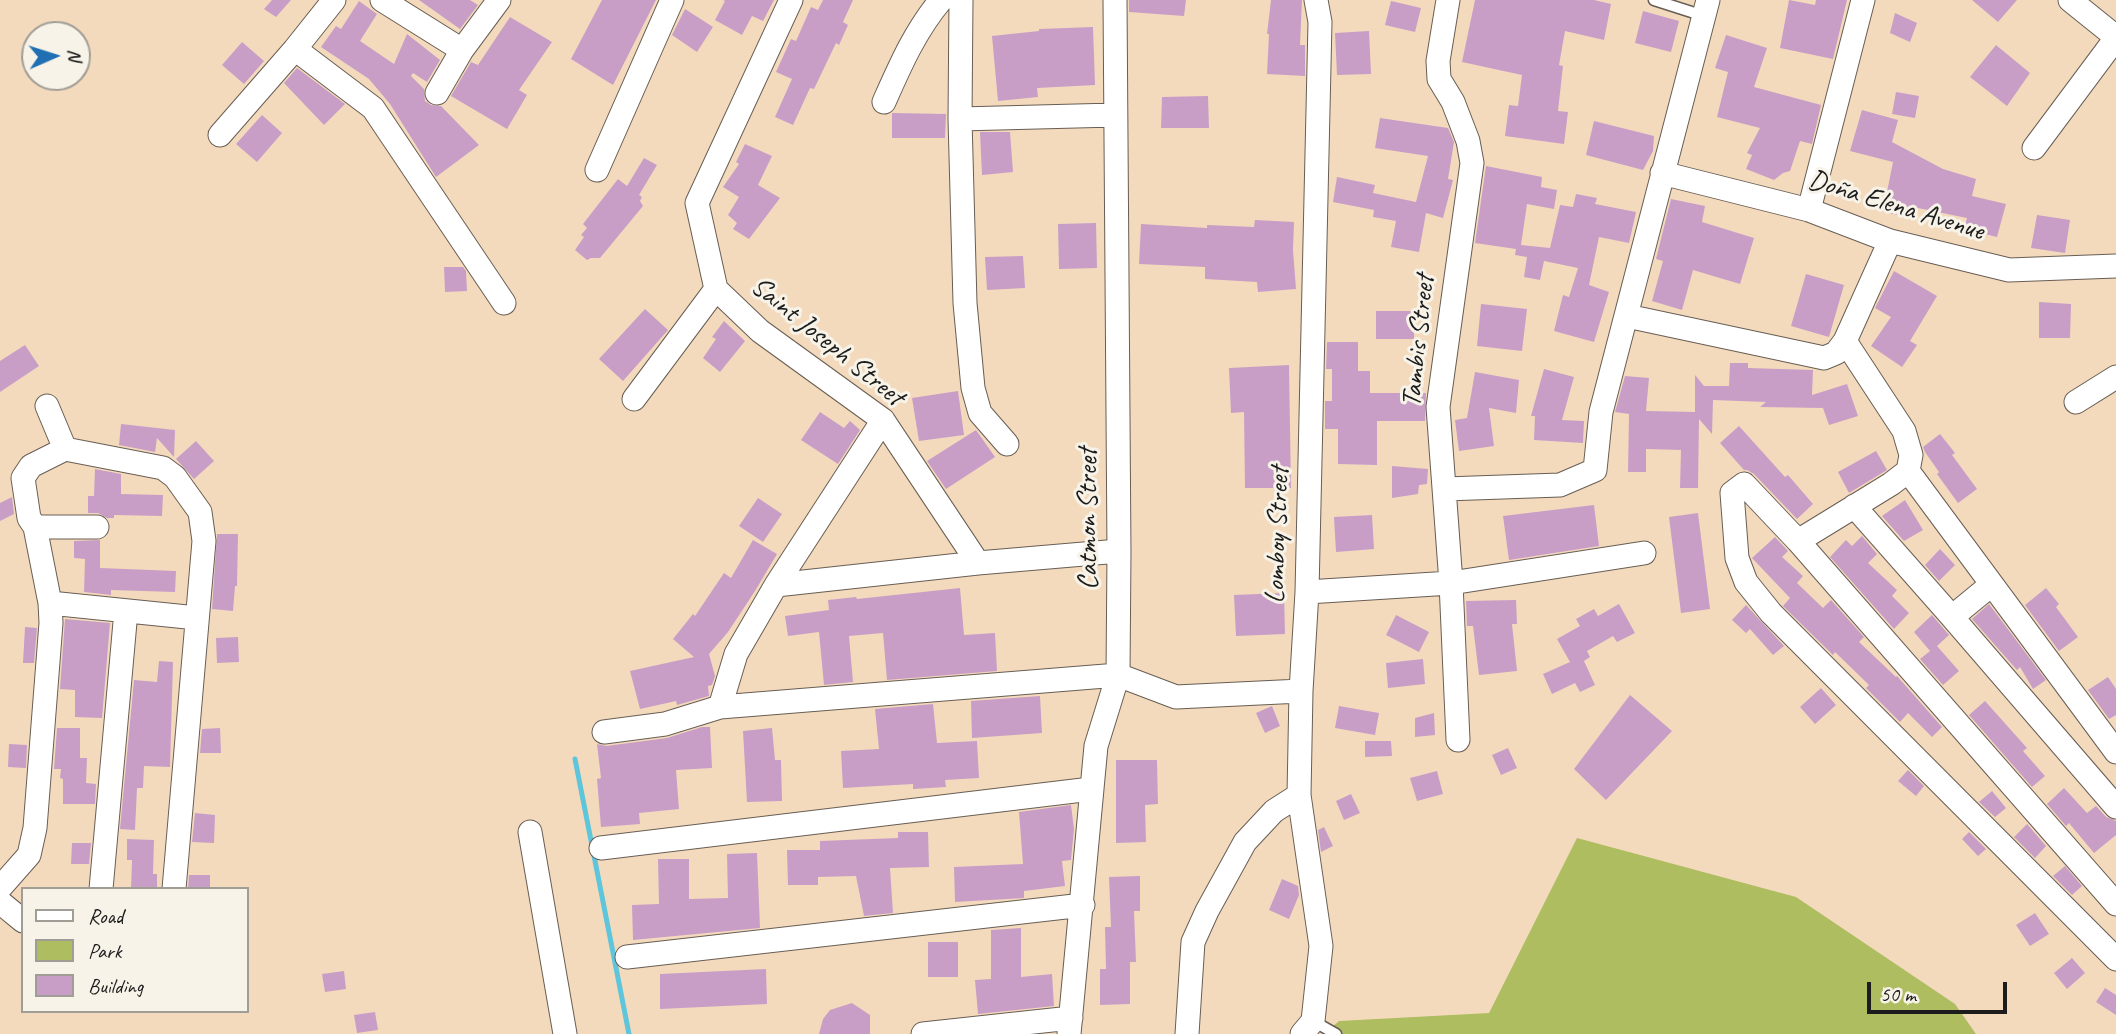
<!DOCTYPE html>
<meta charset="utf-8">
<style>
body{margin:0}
#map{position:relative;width:2116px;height:1034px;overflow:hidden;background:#f4dabd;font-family:Caveat,sans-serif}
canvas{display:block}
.legend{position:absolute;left:21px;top:887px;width:228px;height:126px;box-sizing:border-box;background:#f7f3e8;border:2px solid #9f9d96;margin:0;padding:9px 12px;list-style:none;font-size:21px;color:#1c1c1c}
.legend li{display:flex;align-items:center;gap:14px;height:35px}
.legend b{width:35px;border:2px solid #9f9d96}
.north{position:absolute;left:21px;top:21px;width:70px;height:70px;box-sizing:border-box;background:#f7f3e8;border:2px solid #9f9d96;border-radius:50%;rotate:87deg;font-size:19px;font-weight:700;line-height:28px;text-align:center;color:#1c1c1c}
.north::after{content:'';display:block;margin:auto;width:24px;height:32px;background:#1f6fb2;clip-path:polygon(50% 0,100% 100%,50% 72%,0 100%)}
.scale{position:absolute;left:1867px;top:982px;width:140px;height:32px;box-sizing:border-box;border:4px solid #1c1c1c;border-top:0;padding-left:9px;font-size:21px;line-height:24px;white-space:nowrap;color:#1c1c1c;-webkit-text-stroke:5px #f7f3e8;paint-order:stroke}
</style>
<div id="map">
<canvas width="2116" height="1034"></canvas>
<ul class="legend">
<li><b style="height:9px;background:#fff"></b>Road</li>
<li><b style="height:19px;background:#aebd60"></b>Park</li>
<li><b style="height:19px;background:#c89ec7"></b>Building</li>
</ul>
<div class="north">N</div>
<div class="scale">50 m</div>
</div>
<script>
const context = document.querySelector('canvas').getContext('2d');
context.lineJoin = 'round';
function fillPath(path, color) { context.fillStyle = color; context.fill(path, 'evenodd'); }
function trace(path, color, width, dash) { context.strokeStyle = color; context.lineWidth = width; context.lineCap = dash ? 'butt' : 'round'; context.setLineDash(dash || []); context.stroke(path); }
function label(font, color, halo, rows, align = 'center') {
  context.font = font + ' Caveat,sans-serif'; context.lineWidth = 6; context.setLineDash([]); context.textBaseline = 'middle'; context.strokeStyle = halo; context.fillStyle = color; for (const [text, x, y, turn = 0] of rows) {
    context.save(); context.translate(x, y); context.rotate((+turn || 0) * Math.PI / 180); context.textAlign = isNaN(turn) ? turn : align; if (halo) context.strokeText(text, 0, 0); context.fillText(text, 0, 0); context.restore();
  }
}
fillPath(new Path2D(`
 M1577,838L1796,897L1955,1004L1976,1034H1324L1339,1021L1489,1013Z`), '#aebd60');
trace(new Path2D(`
 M575,759L629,1034`), '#5ec5db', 5);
fillPath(new Path2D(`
 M272,0H291L276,17L264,9Z
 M419,0H470L478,5L460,29Z
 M602,0H656L613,85L571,59Z
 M723,0H774L763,21L752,16L742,35L715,20L725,1Z
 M823,0H853L843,22L848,25L839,45L836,43L814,89L810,88L793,125L775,117L792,79L776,72L791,39L796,41L811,7L818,10Z
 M1129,0H1186L1184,16L1129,12Z
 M1271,0H1302L1300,45H1305V76L1267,74L1269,34H1267Z
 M1475,0H1594L1611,4L1604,40L1565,31L1559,65L1563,66L1558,111L1568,112L1564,144L1505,136L1509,105L1518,106L1522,75L1462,62Z
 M1789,0L1815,5L1816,0H1847L1833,59L1780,48Z
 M1972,0H2017L1998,22Z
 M359,1L377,14L360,41L394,64L407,34L440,60L427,82L413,73L411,76L424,89L425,101L431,105L441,106L479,145L436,177L390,104L369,79L321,47L336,26L341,29Z
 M1391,1L1421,8L1415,32L1385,25Z
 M685,9L713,27L697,52L672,35Z
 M1643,11L1679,21L1671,52L1635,43Z
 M1895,13L1917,23L1910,42L1890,33Z
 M510,17L552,42L519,90L527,95L507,129L451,96L471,62L478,65Z
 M1093,27L1095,85L1037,88L1038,97L998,101L992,36L1039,31V29Z
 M1369,31L1371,74L1337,75L1335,33Z
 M1726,35L1767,48L1754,87L1821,105L1812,144L1800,141L1790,171L1783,173L1774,180L1746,169L1752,155L1747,153L1760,128L1717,117L1728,72L1715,68Z
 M242,42L264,61L244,84L222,65Z
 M1996,45L2030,73L2007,106L1970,77Z
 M297,68L345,104L324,125L284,83Z
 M1896,92L1919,96L1915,118L1892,114Z
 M1208,96L1209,128H1161L1162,97Z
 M1862,110L1898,120L1892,142L1943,169L1976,179L1972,196L2006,204L1997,237L1964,229L1967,218L1913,207L1910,217L1883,212L1893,162L1850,151Z
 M892,113L946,114L945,138H892Z
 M262,115L282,133L257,162L236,144Z
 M1380,118L1448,128L1454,142L1448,179L1453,180L1443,218L1426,213L1419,252L1391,247L1396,221L1373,217L1374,210L1333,202L1337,177L1375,185L1373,193L1416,202L1428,156L1375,148Z
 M1594,121L1654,136L1653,151L1643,170L1586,155Z
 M980,132H1010L1013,172L982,175Z
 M745,144L772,156L758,185L780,198L749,239L733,229L737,223L728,215L739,197L723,187L739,164L736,162Z
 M644,158L657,165L639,195L642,197L640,201L643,206L600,258H591L587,260L575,250L584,237L581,235L587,228L583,224L618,179L627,186Z
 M1486,166L1542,177L1541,187L1557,190L1554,209L1527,204L1521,245L1550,248L1560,205L1573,207L1576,194L1597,198L1595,204L1636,212L1629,243L1599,237L1589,285L1609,292L1594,342L1554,331L1563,295L1569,297L1578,268L1544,261L1540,280L1524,277L1527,257L1515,255L1516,249L1475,243Z
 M1671,199L1705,206L1702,222L1754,238L1740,284L1693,270L1682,310L1652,301L1663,261L1656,259Z
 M2037,215L2070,220L2065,253L2031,248Z
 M1255,220L1294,222L1293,250L1296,289L1258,292L1257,282L1205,279V267L1139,264L1141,224L1207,228V225L1254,227Z
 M1096,223L1097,268L1059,269L1058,224Z
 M1023,256L1025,288L987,290L985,257Z
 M444,267H463L466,271L467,291L445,292Z
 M1894,271L1937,296L1910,341L1917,345L1902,367L1871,346L1891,317L1875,308Z
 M1806,274L1844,285L1829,337L1791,326Z
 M2039,302L2071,304L2070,338H2039Z
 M1481,304L1527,309L1522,351L1477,346Z
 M645,309L668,330L623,381L599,359Z
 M1376,311H1414V339H1376Z
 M724,321L745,341L720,372L703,358L716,339L712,337Z
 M1327,342H1358V371H1370V393H1426L1425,421H1377V465L1338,464V429H1325V401H1332V369H1326Z
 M25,345L39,366L0,392V361Z
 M1730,363H1748V368L1813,370L1812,395L1847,384L1858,416L1829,425L1823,408L1760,407L1766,402L1713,400L1712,434L1699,419L1698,488H1680L1681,450L1646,449V472H1628L1629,414L1615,412L1625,376L1649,378L1646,411L1695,412V375L1704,386H1729Z
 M1289,365L1291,488H1245L1244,412L1231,413L1229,368Z
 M1544,369L1574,377L1562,420L1584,421L1583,443L1534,440L1535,416H1531Z
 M1475,372L1519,380L1516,413L1489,408L1494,446L1459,451L1455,420L1467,418Z
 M958,391L964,435L919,441L912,398Z
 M820,412L844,428L850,421L860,430L838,464L801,440Z
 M121,424L175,430L174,457L157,438L155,452L119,445Z
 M1739,426L1785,477L1788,475L1813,504L1797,519L1754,474L1747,470H1744L1720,443Z
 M976,430L995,457L946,489L927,461Z
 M1940,434L1955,453L1952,455L1977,489L1958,503L1937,474L1939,472L1925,452L1923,447Z
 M196,441L214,461L194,479L176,459Z
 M1876,451L1887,470L1849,493L1838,472Z
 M1392,466L1428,469L1427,484L1419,485L1418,494L1392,498Z
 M95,469L121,474V494L163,495L162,516L114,515V518H107L98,513H88V496H94Z
 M12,497L14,514L0,521V503Z
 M758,498L782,514L763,542L739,526Z
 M1905,500L1923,530L1904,541L1882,516Z
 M1594,505L1599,546L1509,560L1503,516Z
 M1698,513L1710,609L1681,613L1669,517Z
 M1372,515L1374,549L1336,552L1334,517Z
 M217,534H238L237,586H235L233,611L212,609Z
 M1862,536L1877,554L1868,563L1897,590L1892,596L1909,613L1894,629L1830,557L1846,540L1852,546Z
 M1775,537L1788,551L1782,557L1803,576L1797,583L1823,608L1831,600L1864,637L1859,642L1896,677L1897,676L1942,727L1932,737L1908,713L1900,722L1866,688L1869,685L1835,652L1833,655L1783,606L1790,598L1752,558Z
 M100,540V568L176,571L175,592L111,590V595L84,592L85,559L74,558V541Z
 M753,540L777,554L755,591L728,632L709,654L715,676L712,685L708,686L709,696L677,705L676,701L640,709L630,671L694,657L673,639L693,614L695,616L724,573L731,578Z
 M1940,549L1955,565L1939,581L1925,565Z
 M960,588L964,635L995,633L997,671L887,680L883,633L849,636L853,682L824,685L819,632L788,636L785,616L829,610L828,600L856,597L857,599Z
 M2046,588L2059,604L2056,607L2078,637L2059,651L2025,605Z
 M1284,593L1285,634L1236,636L1234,595Z
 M1516,600L1517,624H1512L1517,671L1479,675L1473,626H1467L1466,601Z
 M1619,604L1635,633L1617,642L1613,636L1587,651L1590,657L1584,661L1595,685L1580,692L1575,683L1552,694L1543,674L1570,662L1557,639L1580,626L1576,619L1594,609L1598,616Z
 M1989,604L2046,680L2033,689L2020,667L2017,670L1972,619Z
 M1746,605L1784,646L1773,655L1750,629L1746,633L1732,620Z
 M1396,615L1429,632L1419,652L1386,635Z
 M1932,615L1949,635L1937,646L1959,671L1943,685L1920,659L1930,651L1914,632Z
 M65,619L110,623L102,718L75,717V690L60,689Z
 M25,627L37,628L34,663H23Z
 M238,637L239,662L217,663L216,638Z
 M1423,659L1425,684L1388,688L1386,663Z
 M159,661L173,662L170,767L144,766L143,788H137L135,830L120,829L134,680L157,682Z
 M2108,677L2116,689V715L2109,719L2088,690Z
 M1821,688L1836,705L1815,724L1800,707Z
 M1630,695L1672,731L1606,800L1574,769Z
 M1040,696L1042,733L972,738L971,701Z
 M1985,701L2027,748L2023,751L2045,776L2032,787L1969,715Z
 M933,704L937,743L977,741L979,778L945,780L946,787L913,789V784L843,788L841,751L879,749L875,709Z
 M1272,706L1280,726L1265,733L1256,713Z
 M1339,706L1379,713L1375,735L1335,728Z
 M1434,713L1435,735L1415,737V718Z
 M702,727H710L712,768L676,770L679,809L639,813L640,824L601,827L597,779L601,778L597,744L606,746L667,738Z
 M57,728H80V758H87L86,783L96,784L95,804H63V779L60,778L61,769H54Z
 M220,728L221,753H200L202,729Z
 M772,728L775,760H781L782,801L747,802L743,731Z
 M1365,741H1391L1392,756L1365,757Z
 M9,744L27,745L26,768L8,767Z
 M1508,748L1517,768L1501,775L1492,755Z
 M1116,760H1157L1158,804L1145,805L1146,842L1116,843Z
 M1908,770L1924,786L1916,796L1898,781Z
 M1437,771L1443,794L1417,801L1410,778Z
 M2064,788L2087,813L2096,806L2106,817L2116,821V835L2094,853L2069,823L2066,826L2047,804Z
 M1992,791L2006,808L1995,817L1979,802Z
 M1351,794L1360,813L1344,820L1336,801Z
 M1071,805L1074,829L1071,860L1062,861L1065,886L1024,891V898L955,902L954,867L1023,864L1019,812Z
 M195,813L215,815L214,843L192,842Z
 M2027,824L2046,846L2035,858L2014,837Z
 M1324,827L1333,846L1321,852L1318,830Z
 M898,832H928L929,867L890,868L893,913L864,916L856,876L818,877V885H788L787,850H820V841L898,838Z
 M1969,832L1986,849L1978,856L1962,839Z
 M127,839L154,840L153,874H157V889H131L132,860H127Z
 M72,843H91L89,864H71Z
 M757,853L760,928L633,940L632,905L659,904L658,859H689V899L728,898L727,854Z
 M2065,866L2082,886L2072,895L2053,876Z
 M189,875H210V889H188Z
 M1140,876V911H1134L1136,962H1130V1004L1100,1005V969H1106L1105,927H1111L1109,877Z
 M1282,879L1298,886L1299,895L1289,919L1269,910Z
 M2035,913L2049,934L2030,946L2016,925Z
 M1021,928V977L1052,974L1054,1006L978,1014L975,980L991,979V930Z
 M928,942H958V977H928Z
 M2072,958L2085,973L2067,989L2054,973Z
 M766,969L767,1004L660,1009V974Z
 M344,971L346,989L325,992L322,974Z
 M2105,988L2116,995V1015L2096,1002Z
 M852,1003L870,1015V1034H819L823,1019L830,1010Z
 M375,1012L378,1030L357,1033L354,1015Z`), '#c89ec7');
const lane = new Path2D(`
 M1654,0L1704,16
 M1313,1021L1336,1034`);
const street = new Path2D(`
 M334,0L295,49L373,108L504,303
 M382,0L462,50
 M791,0L697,203L716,289L760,331L883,420L978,563
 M961,0L960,119L965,303L973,388L980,413L1007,444
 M1448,0L1438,61L1439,79L1453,102L1468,141L1472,163L1438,407L1451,583L1458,740
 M2070,0L2116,37
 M437,93L462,50L499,0
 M884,102C900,66 915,31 941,0
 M960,119L1115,115
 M220,135L295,49
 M2034,148L2116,38
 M597,170L672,0
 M1662,173L1809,210L1890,241L2009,270L2116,266
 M1809,210L1863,0
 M1627,316L1824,358L1836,353L1845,341L1890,241
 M634,399L716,289
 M2076,402L2116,377
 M47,406L65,449
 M1908,471L2116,752
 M1445,489L1560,485L1595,470L1601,412L1708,0
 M1854,506L1952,617
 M35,527H97
 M1798,541L1891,484L1908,471L1911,455L1904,431L1845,341
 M776,585L978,563L1119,551
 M1991,585L1952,617L2116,807
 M1307,592L1451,583L1644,553
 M50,603L197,618
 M720,707L736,654L776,585L883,420
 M604,732L665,724L720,707L1118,675L1176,697L1301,691
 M530,832L565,1034
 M601,848L1091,789
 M0,888L29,855L35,828L51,623L50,603L35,527L29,518L23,478L31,466L65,449L163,468L175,477L200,512L204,541L174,889
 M101,889L126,611
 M0,902L23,921
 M2116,904L1798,541L1744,484L1732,493L1737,558L1746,582L1771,613L2116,959
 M627,957L1083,905
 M923,1034L1071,1018
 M1069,1034L1096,746L1118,675L1119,551L1115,0
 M1187,1034L1193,942L1207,911L1245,842L1274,811L1299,795
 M1302,1034L1313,1021L1321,946L1299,795L1301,691L1307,592L1320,22L1316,0`);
trace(lane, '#685e54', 13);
trace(street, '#685e54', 25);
trace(lane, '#fff', 10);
trace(street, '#fff', 23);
label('28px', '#1c1c1c', '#f7f3e8', [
 ["Doña Elena Avenue",1896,206,17],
 ["Tambis Street",1419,341,-84],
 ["Saint Joseph Street",827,342,39],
 ["Catmon Street",1089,519,-90],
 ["Lomboy Street",1278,535,-88]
]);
</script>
